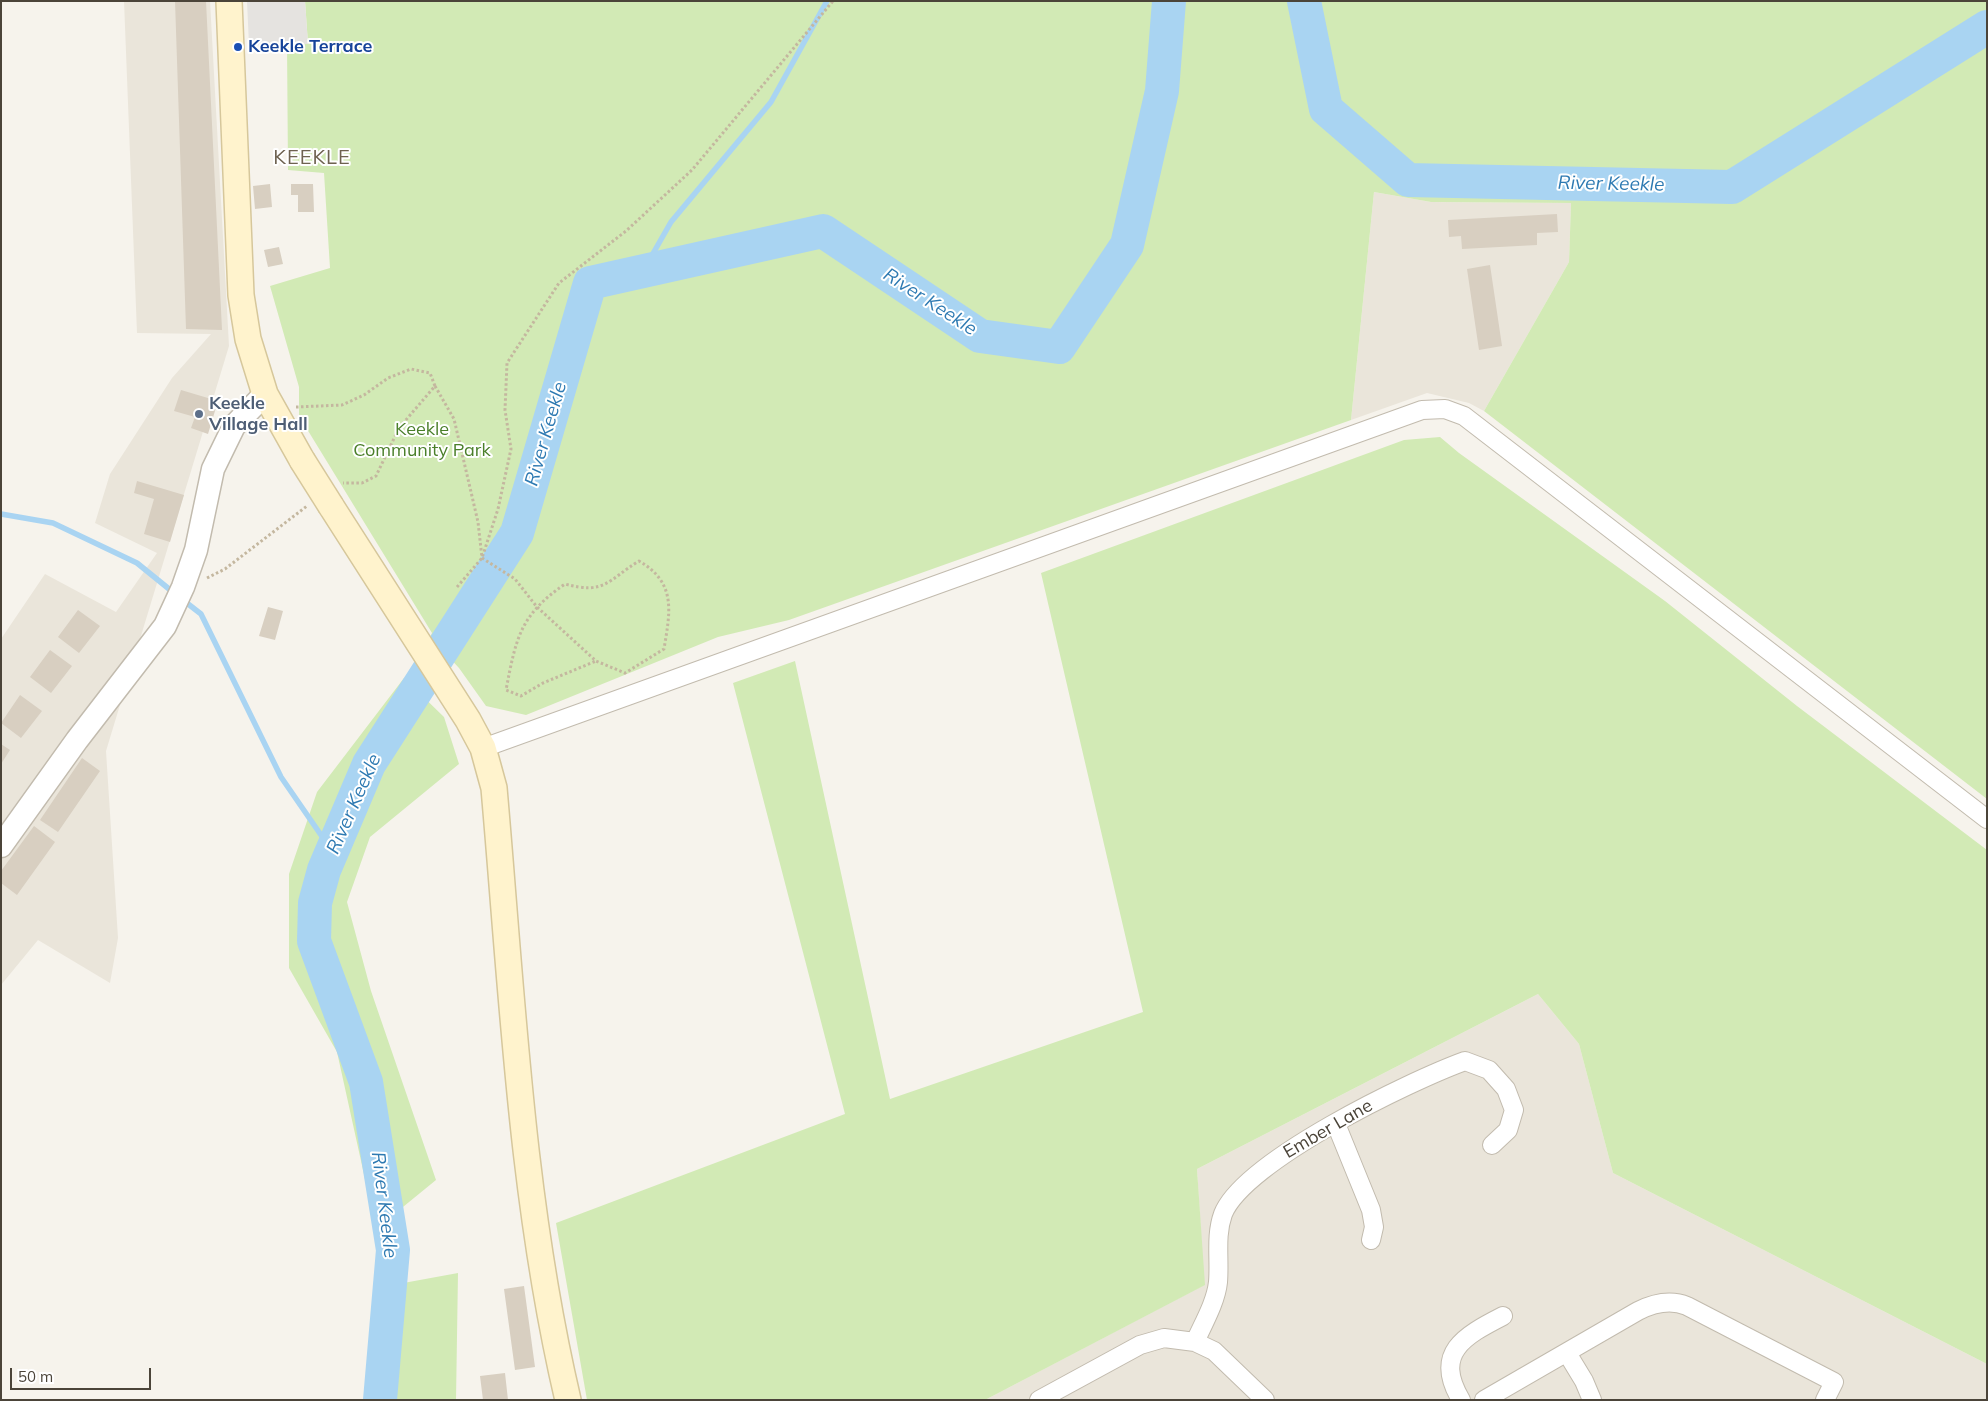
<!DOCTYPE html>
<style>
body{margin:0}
#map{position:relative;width:1988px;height:1401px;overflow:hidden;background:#f6f3ec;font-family:Mulish,sans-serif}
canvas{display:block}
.frame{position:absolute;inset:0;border:2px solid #4b4439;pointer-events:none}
.scale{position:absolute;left:10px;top:1368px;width:141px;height:22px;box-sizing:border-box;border:2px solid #4b4439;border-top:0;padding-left:6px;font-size:15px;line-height:18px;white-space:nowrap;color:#4b4439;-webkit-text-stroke:4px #fff;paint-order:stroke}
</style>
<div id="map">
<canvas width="1988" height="1401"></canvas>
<div class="frame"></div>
<div class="scale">50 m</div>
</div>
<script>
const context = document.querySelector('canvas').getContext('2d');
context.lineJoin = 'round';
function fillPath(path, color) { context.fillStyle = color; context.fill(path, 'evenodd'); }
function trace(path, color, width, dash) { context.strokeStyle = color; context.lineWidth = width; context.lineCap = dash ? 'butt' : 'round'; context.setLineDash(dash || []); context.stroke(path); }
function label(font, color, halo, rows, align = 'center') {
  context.font = font + ' Mulish,sans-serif'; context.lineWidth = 4; context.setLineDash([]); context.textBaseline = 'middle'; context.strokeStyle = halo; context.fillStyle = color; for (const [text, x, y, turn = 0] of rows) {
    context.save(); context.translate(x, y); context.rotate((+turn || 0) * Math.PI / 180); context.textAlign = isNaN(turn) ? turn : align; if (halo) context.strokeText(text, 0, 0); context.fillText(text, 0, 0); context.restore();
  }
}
fillPath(new Path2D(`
 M124,1H210L229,346L106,751L118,938L110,983L38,940L1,985V639L45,574L116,612L157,553L95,523L110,474L172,378L211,334L137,333Z
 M1374,192L1431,202L1571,203L1569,262L1484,411L1469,403L1427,393L1351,420Z
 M1538,994L1579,1044L1613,1173L1987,1364V1400H985L1204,1285L1197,1169Z`), '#eae5da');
fillPath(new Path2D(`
 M305,1H1987V799L1484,411L1569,262L1571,203L1431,202L1374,192L1351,420L789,620L718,637L526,715L486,706L459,668L430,637L432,633L299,416V387L270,286L330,268L324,173L288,170L287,44H308Z
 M1440,437L1459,453L1665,601L1797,706L1987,850V1364L1613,1173L1579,1044L1538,994L1197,1169L1205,1285L985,1400H587L556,1223L845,1114L733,683L795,661L890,1099L1143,1012L1041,573L1404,440Z
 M404,678L444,717L459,764L370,837L347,902L371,991L436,1180L376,1229L337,1052L289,968V874L317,792Z
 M458,1273L456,1400H396L398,1284Z`), '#d2eab5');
fillPath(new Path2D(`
 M247,1H305L308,44L249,45Z`), '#e5e3e0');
trace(new Path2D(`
 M643,271L671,222L771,102L827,1
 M1,514L53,523L137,563L174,593
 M183,600L201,614L281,777L332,851`), '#a9d4f2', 5.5);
trace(new Path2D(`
 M1304,1L1326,109L1408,180L1732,187L1987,27
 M380,1400L393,1250L366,1082L314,941L315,903L324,870L369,764L517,533L590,283L823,231L980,336L1059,347L1127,245L1162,91L1169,1`), '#a9d4f2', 34);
fillPath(new Path2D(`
 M175,1H206L222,330L186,329Z
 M270,184L272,207L255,209L253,186Z
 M291,184H313L314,212H298V195H291Z
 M1557,214L1558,232L1537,233V245L1462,249L1461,236L1449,237L1448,220Z
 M279,247L283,264L268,267L264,250Z
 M1490,265L1502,346L1479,350L1467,269Z
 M181,390L218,401L208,434L191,428L195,417L174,411Z
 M137,481L184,495L170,542L144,534L154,499L134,493Z
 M268,607L283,611L275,640L259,636Z
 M78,610L100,626L79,653L58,637Z
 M50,650L72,666L51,693L30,677Z
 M20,695L42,711L21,738L1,723Z
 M1,744L10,750L1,764Z
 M82,758L100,771L58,832L40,820Z
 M34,826L55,842L17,895L1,883V871Z
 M524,1286L535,1367L515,1370L504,1289Z
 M505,1373L508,1400H483L480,1376Z`), '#d8cfc1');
const minor = new Path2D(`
 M483,748L1422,410L1445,409L1464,416L1987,819
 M1336,1124L1371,1210L1374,1227L1371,1240
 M1195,1342C1203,1324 1216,1302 1218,1282C1220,1259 1215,1236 1223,1214C1244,1161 1410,1081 1465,1061L1489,1070L1506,1089L1514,1110L1508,1130L1492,1145
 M1567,1353L1584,1381L1592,1400
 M1039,1400L1140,1345L1164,1338L1195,1342L1214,1351L1265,1400
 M1461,1400C1433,1353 1464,1336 1503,1316
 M1484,1400L1638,1311C1654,1303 1670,1299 1687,1306L1834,1382L1825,1400`);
const tertiary = new Path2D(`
 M1,846L77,740L165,626L183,587L196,550L213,469L234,426L265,394`);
const secondary = new Path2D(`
 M229,1L241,295L248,339L265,394L302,460
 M331,506L468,720L483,748L494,788C512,992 521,1200 568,1400`);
trace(minor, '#c2bbae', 20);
trace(tertiary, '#c2bbae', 25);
trace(secondary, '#d6c79b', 28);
trace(new Path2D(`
 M435,386L454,419L478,522L482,558L515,579L537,607L596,661L625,673L664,649C670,612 677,583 639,561C608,580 605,595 565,584C520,615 516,638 506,690L521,696L543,683L596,661
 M296,407L342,405L364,395L388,378L411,369L430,373L435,386L399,428L376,476L362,483H343
 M207,578L225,569L307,506
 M457,587L482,558L498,509L511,449L505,410L507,363L559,283L626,231L692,170L833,1`), '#c4b79f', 3, [2.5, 2.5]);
trace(minor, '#fff', 18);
trace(tertiary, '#fff', 22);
trace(secondary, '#fff3cd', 25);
const secondaryBridge = new Path2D(`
 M302,460L331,506`);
trace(secondaryBridge, '#d6c79b', 28, []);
trace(secondaryBridge, '#fff3cd', 25);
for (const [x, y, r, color] of [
 [238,47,5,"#1a4fb4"],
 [199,414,5,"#5c6f8a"]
]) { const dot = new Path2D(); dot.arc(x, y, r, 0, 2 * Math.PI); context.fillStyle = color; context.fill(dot); trace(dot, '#fff', 2); }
label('bold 18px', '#164399', '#fff', [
 ["Keekle Terrace",248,47]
], 'left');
label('bold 18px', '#4e5e75', '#fff', [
 ["Keekle",209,404],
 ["Village Hall",209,425]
], 'left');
label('18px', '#4a7f2a', '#fff', [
 ["Keekle",422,430],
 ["Community Park",422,451]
]);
label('18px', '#4b4439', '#fff', [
 ["Ember Lane",1328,1129,-30]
]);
label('italic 19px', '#2e7ab2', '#fff', [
 ["River Keekle",1611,184,1],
 ["River Keekle",930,302,33],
 ["River Keekle",546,434,-74],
 ["River Keekle",354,804,-66],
 ["River Keekle",384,1205,83]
]);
context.letterSpacing = '1px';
label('20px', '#6e6250', '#fff', [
 ["KEEKLE",312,158]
]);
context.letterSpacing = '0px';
</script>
